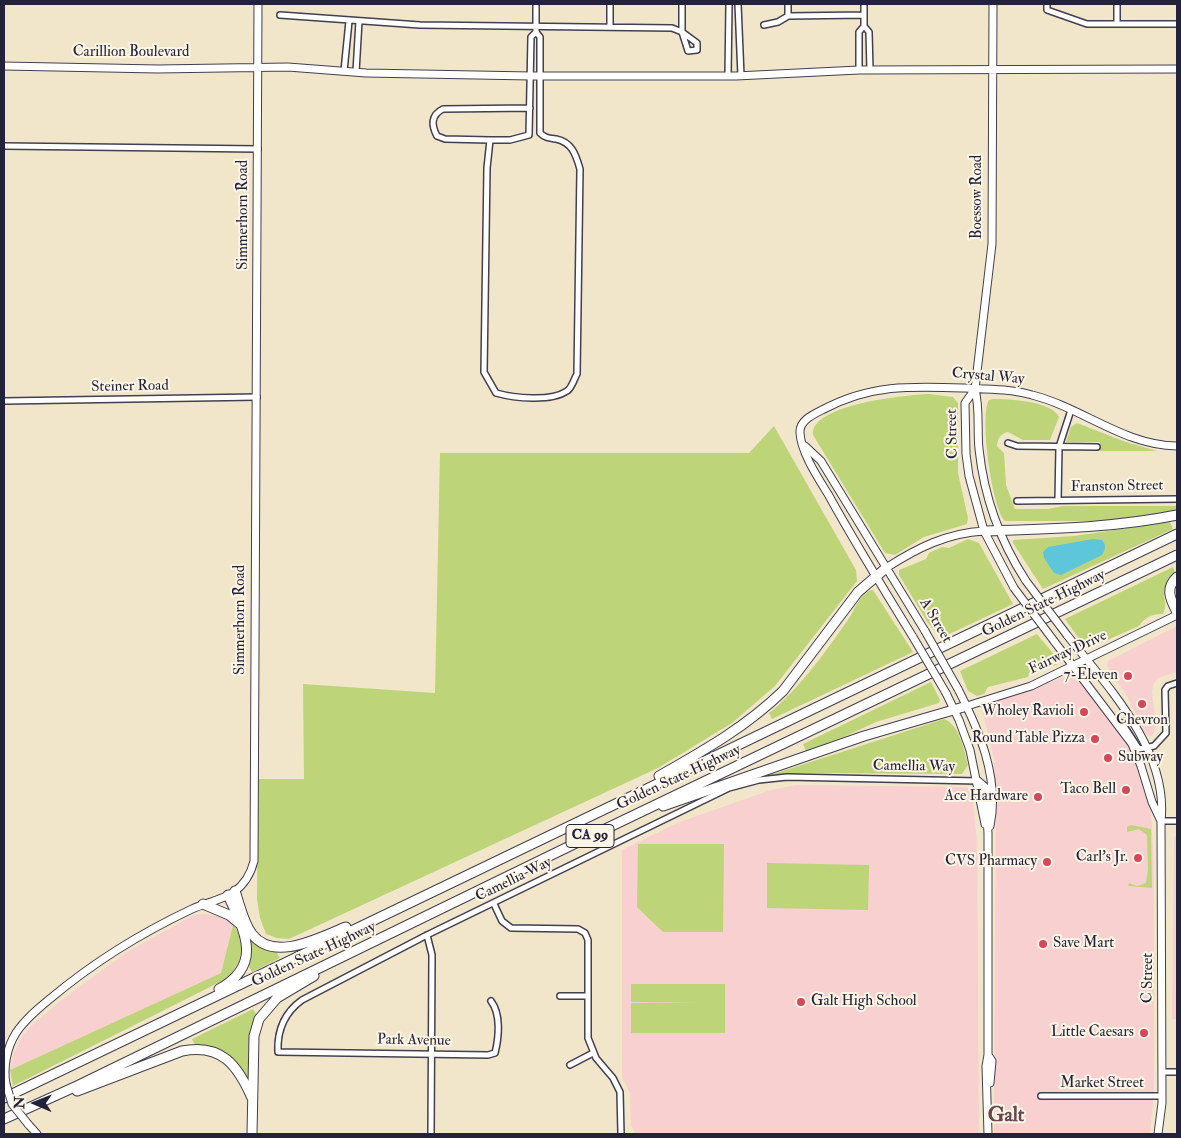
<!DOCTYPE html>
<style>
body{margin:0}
#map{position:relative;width:1181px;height:1138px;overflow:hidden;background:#f2e6ca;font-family:"IM FELL Double Pica",serif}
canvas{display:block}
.frame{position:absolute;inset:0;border:5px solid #22223b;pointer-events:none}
.north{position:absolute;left:10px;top:1078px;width:50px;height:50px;-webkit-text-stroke:4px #fcf5e5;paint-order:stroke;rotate:271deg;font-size:14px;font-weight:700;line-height:20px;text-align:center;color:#22223b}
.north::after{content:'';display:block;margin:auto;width:18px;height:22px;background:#22223b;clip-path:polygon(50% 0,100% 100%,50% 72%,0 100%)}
</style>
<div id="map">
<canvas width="1181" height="1138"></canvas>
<div class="frame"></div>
<div class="north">N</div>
</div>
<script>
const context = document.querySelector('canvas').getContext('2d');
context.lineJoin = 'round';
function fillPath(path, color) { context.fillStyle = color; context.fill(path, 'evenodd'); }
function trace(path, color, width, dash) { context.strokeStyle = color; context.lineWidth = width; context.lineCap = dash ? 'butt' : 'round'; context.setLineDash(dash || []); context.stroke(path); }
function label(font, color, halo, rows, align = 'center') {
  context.font = font + ' "IM FELL Double Pica",serif'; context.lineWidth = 4; context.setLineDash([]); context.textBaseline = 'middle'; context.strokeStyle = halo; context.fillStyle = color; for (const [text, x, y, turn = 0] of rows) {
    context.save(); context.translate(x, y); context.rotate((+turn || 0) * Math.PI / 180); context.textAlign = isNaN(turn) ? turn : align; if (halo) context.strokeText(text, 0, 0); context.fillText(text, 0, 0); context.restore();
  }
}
fillPath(new Path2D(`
 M1177,626V672L1158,678L1153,685L1152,692L1156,725L1152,736L1146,735L1128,698L1107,666L1108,661Z
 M1068,676L1079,680L1127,744L1142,779L1151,812L1154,865V1092L1150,1134H994L996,817L994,758L983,714L984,708L991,703Z
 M796,785L966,787L972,791L977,843L979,1134L635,1133L631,1125L630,1093L622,1077V850L677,823L771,790Z
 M1177,834V1019H1172L1174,838Z
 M206,914L220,916L233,925L221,973L10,1070L14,1053L22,1036L34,1023L63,999L127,952L194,915Z`), '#f7d0cf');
fillPath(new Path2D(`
 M929,394L953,397L958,403V473L968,518L967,524L924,537L895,555L885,553L813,435C810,404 907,395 929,394Z
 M993,399C1009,399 1052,401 1059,417L1050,440H1023L1008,432C1000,434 998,438 997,446L1004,453L1006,485L1015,509H1048L1063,506H1177V510L1139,518L1104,521H1005C992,509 979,415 989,400Z
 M1077,423L1123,441L1157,451H1100V442H1066L1071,427Z
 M774,426L856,570L857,581L775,686L732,723L658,768L289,939L277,938L266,934L260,918L257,900L258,779H304L303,684L435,693L440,453H749Z
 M1170,522L1173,529L1043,589L1013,543V540L1074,536Z
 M968,539L979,543L1013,604L941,638L928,623L899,575V570L926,559L929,553L942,547L949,548Z
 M1173,567L1175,573C1154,593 1171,598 1163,614C1153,614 1146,616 1139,626L1091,647L1083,644L1065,619Z
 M873,590L913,652L772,719L769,713C796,693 832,644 851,615C856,607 862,591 873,590Z
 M1037,634L1057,658L1058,664C1048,669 1041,666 1030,671L1028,677L988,687L984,694L977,696L968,691L960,671Z
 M931,682L940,700L939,703L876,722L846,736L806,751L803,744Z
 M944,719C960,725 964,750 968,765L962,774L804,773L761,778Z
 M1131,825L1151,829L1152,888L1128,886L1129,883L1137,886L1146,883L1148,870L1147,835L1139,829L1127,832V827Z
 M638,844H724L723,932H663L637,907Z
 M767,863L869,865L868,910L767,908Z
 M233,925C249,944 241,968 222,981L13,1086L10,1070L221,973Z
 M251,938L275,950L280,958L252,972L248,964Z
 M631,984H725V1033H631V1003H702L631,1002Z
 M253,1009L257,1015L250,1084C238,1060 223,1046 195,1045L192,1039Z`), '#bed478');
fillPath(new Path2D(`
 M1093,539L1102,540C1107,546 1105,549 1102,555L1061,575L1054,573L1044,558L1043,552L1048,547Z`), '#5ec6db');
const street = new Path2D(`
 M536,4V32L540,37V133C545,138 549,138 556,139C572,142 576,155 580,169L577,374C574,379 572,388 567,391C551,402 514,398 496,393L484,372L487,168L490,140H510L529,135L531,37L536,32
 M738,4L741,76
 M788,4V16L864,15V4
 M1047,4V10L1087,24H1177
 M280,15L420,25L672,28L682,32V4
 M1117,24V4
 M764,25L778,22L788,16
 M610,26V4
 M864,26L869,32L870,70
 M682,32L697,43V50L688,51Z
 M859,70V32L864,26V15
 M344,71L349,21
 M356,72L359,21
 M728,76L729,4
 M490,140L445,139L437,136C431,125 431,115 443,109L530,108
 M4,146L258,149
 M4,401L257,397
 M1008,443L1017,446L1097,447
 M1058,500L1059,447L1071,410
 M1017,501L1177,499
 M1115,721L1122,723L1139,749L1154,746L1166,733L1165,690L1168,686L1177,683
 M1161,821H1177
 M494,904L502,921L511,928L578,929L585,933L588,940V1038L596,1058L613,1078L620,1092L621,1134
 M427,935L432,955L431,1134
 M560,996H588
 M491,1001C501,1014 499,1037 495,1053L488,1055L278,1052C277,1030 284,1013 302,1000L427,935L729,788L759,780L787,777L978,781
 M570,1065L593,1053
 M1162,1072H1177
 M1041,1096H1162`);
const secondary = new Path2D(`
 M993,4L992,244L975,389C980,409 977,429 979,449C984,497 1000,541 1026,581
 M4,66L158,69L288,67L366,73L531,76H736L859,70L1177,69
 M975,389L965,403L966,454L969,476L984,531L1014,588
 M805,446L821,461L925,631
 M886,568C917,548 947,533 984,531
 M1067,635C1107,686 1169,750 1161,821L1162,1103L1158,1134
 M913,637C884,590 855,543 828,494C818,478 801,452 800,433C799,421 812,415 822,410C870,384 912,386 965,388C987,389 1011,389 1032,395C1083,408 1123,445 1177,446
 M1054,641L1132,744L1141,766L1152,802L1161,821
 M958,689C979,730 1000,778 990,826
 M946,693L959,720L970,750L985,824
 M967,706L1031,686L1177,615
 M978,781L985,787L988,833V1055L986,1066L988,1134
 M988,1055L992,1061L990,1083
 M6,1084C3,1067 7,1047 16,1033C25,1019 39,1008 51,998C94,962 141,933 192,909C205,903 222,900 234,892C245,884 251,873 254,861L258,4
 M28,1124L37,1134`);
const highway = new Path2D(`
 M984,531C1049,529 1113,528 1177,515
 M1177,577C1165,588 1170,599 1177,612
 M659,776C703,751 746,727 783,691L858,592L886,568
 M663,806L864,736L967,706
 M235,891C240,905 243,922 252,934C274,963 320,937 346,927
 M203,904L229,915L240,924
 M219,989C264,964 244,931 228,895
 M77,1091L182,1051C222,1043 238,1066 252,1098
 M4,1098L1177,534
 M4,1119L79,1085L574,844L1177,555
 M252,1134L254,1036L259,1019L277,998L314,976`);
trace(street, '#413f50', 8);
trace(secondary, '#413f50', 9);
trace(highway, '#413f50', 11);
trace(street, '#fff', 5);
trace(secondary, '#fff', 7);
trace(highway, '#fff', 9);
const secondaryBridge = new Path2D(`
 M1026,581L1067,635
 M1014,588L1054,641
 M925,631L958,689
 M913,637L946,693
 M6,1084L12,1104L28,1124`);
trace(secondaryBridge, '#413f50', 9, []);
trace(secondaryBridge, '#fff', 7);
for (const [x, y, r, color] of [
 [1128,676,5,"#d1495b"],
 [1142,704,5,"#d1495b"],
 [1084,712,5,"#d1495b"],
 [1095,739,5,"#d1495b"],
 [1108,758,5,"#d1495b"],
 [1126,790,5,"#d1495b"],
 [1038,797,5,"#d1495b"],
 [1138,858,5,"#d1495b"],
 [1047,862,5,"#d1495b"],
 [1043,944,5,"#d1495b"],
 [801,1002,5,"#d1495b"],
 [1144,1033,5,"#d1495b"]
]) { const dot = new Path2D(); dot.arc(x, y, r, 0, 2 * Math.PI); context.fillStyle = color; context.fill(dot); trace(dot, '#fcf5e5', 2); }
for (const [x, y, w] of [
 [590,836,48]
]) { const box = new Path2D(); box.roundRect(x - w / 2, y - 11.5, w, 23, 4); context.fillStyle = '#fcf5e5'; context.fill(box); trace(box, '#22223b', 1); }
label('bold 14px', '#22223b', null, [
 ["CA 99",590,836]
]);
label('15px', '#22223b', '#fcf5e5', [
 ["Carillion Boulevard",131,53],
 ["Boessow Road",978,197,-90],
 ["Simmerhorn Road",244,215,-90],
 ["Crystal Way",988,377,5],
 ["Steiner Road",130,387,-1],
 ["C Street",953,434,-91],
 ["Franston Street",1117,487,-1],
 ["Golden State Highway",1044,604,-26],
 ["Simmerhorn Road",241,620,-90],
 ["A Street",935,621,59],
 ["Fairway Drive",1068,653,-25],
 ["Camellia Way",914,767,1],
 ["Golden State Highway",679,778,-25],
 ["Camellia Way",514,880,-26],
 ["Golden State Highway",314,955,-25],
 ["C Street",1149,978,-90],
 ["Park Avenue",414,1041,1],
 ["Market Street",1102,1084]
]);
label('15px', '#22223b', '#fcf5e5', [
 ["7-Eleven",1118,676],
 ["Wholey Ravioli",1074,712],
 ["Chevron",1142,721,"center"],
 ["Round Table Pizza",1085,739],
 ["Subway",1118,758,"left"],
 ["Taco Bell",1116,790],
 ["Ace Hardware",1028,797],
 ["Carl's Jr.",1128,858],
 ["CVS Pharmacy",1037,862],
 ["Save Mart",1053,944,"left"],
 ["Galt High School",811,1002,"left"],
 ["Little Caesars",1134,1033]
], 'right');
label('bold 20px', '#664850', '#fcf5e5', [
 ["Galt",1006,1117]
]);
</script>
